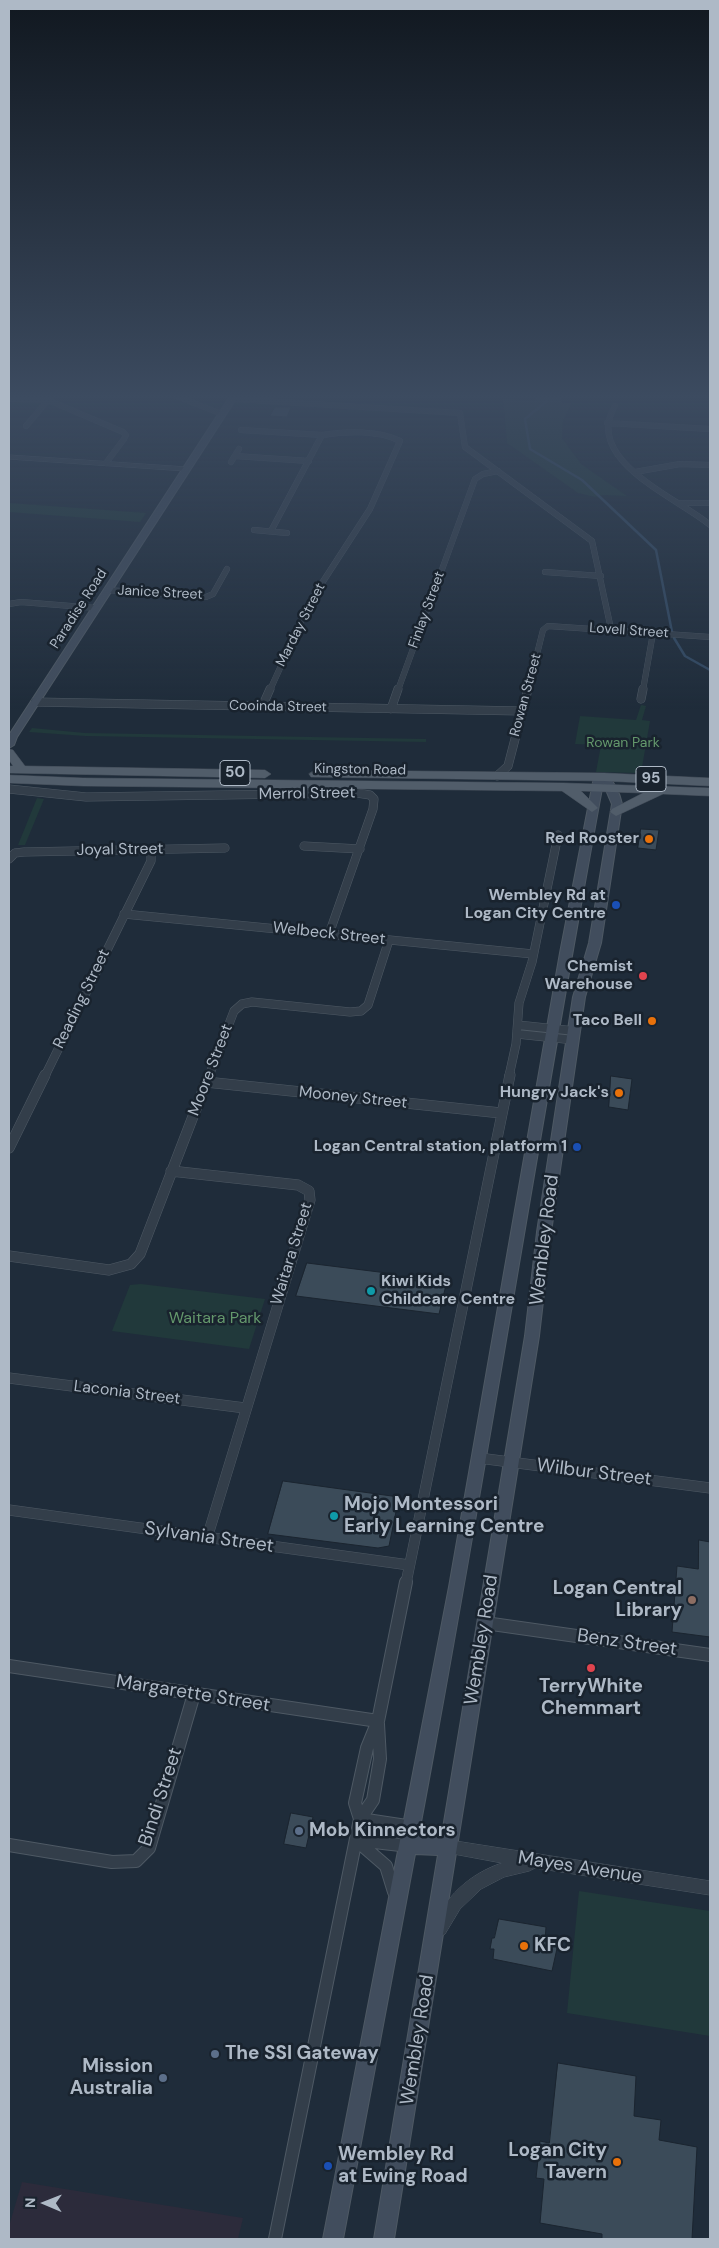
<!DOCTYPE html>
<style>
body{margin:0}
#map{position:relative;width:719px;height:2248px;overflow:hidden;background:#1f2c3a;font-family:"DM Sans",sans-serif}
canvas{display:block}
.frame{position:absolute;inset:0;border:10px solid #aeb9c6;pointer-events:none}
.north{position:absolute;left:20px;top:2178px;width:50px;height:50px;-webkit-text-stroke:4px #19232e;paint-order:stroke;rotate:271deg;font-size:14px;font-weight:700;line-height:20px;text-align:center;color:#aeb9c6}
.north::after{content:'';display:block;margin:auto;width:18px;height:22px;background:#aeb9c6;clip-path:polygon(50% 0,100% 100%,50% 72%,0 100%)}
</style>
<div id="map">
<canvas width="719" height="2248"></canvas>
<div class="frame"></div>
<div class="north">N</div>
</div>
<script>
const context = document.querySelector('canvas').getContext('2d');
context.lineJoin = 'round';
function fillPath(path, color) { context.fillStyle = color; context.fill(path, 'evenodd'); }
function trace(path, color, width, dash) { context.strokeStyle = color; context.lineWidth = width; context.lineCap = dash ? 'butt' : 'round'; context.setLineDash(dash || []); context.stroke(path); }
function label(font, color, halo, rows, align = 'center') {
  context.font = font + ' "DM Sans",sans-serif'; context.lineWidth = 5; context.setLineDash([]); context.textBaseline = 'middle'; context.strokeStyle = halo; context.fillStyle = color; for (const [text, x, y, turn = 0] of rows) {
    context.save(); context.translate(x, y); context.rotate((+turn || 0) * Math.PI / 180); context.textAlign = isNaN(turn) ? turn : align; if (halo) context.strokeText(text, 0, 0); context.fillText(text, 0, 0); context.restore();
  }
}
fillPath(new Path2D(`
 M22,2182L243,2218L238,2239H9V2226Z`), '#2c2b3b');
fillPath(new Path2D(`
 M534,396H560L562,403H572L563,421L562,438L581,464L627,496L603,495L595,497L578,493L507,443L503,399L536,401Z
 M9,503L146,513L140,522L9,512Z
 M641,705L646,706L642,720L650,721L641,773L596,772L601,745L575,744L580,716L636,720Z
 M32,728L85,733L426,739V742L85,736L29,732Z
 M37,798L44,799L25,845H18Z
 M141,1284L265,1299L249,1349L112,1331L130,1285Z
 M579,1891L710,1911V2036L567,2013Z`), '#21393b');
trace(new Path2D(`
 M545,396L547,401L525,419L530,449L582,480L656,550L672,632
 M674,638L685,656L710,670`), '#324962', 2.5);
const building = new Path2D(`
 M275,407H291L287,417L270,416Z
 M641,829L659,830L656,850L638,848Z
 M611,1076L632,1079L628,1110L609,1107Z
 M307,1263L387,1273L386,1277L446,1285L439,1314L296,1296Z
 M283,1481L399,1497L389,1546L378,1548L268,1534Z
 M699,1540L710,1542V1637L672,1632L677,1566L698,1569Z
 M291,1813L313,1817L306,1848L284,1844Z
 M499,1919L546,1927L545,1941L558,1944L552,1971L493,1959L494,1949H490L492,1938H494Z
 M558,2063L636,2076L634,2116L661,2120L659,2140L697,2147L692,2239H602V2234L540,2223L544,2179L536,2178L540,2141L549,2143Z`);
fillPath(building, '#3b4b59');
trace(building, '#1b2530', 1);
const minorFar3 = new Path2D(`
 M176,396L222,414
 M9,399L48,400L123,432L126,435L124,439L106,463
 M232,399L460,413L465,447L592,541L611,629
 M615,406C582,460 678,498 710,525
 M607,423L710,429
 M26,426L48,400
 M241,430L322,435
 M235,456L309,461
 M231,462L239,449
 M635,472L680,464L710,465
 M681,503H710
 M254,530L287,533
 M545,572L601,576
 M107,590L206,597L213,594L227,569
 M9,604L21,602L96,608
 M270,690L311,600L370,509L400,441C379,430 345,431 322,435L271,531
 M398,690L475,479L483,474L498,471
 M528,690L543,630L548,626L710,637
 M643,690L653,633`);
const minorFar2 = new Path2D(`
 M641,699L643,689
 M35,702L522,711
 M262,707L270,689
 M391,709L398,689
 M497,776L508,766L528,689
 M9,789L86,797L357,793L370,795L374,799L373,809L329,934
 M304,846L360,849
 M9,859L15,853L24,852L225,848
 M124,914L533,954
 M518,1025L575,1031
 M517,1034L574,1040
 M45,1076L151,861V850
 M209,1076L234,1011L242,1004L252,1002L350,1012L361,1011L368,1005L389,940
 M509,1076L516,1044L519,1003L532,962L558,835`);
const minorFar1 = new Path2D(`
 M206,1082L501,1113
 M9,1148L45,1075
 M171,1171L298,1185L309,1191L310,1200L207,1538
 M9,1256L109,1270L131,1264L140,1254L209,1075
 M9,1378L245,1408
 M479,1458L710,1488
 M9,1510L409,1565
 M406,1583L510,1075`);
const minor = new Path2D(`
 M485,1623L710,1655
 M9,1666L378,1721
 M360,1819L355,1803L367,1748L378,1721L406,1582
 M360,1819L413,1827
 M356,1840L386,1866L394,1892
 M357,1840L409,1846
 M9,1845L112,1862L136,1861L149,1848L194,1694
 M275,2239L360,1819L373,1800L380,1759L378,1724`);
const tertiary = new Path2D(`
 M9,455L186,467L189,469L186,471L9,459Z
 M449,1840L710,1881V1895L535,1868L529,1871L504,1877L481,1889L460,1909L445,1934L439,1937L433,1934L431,1929C445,1897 469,1874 502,1863L443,1852L441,1847L443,1842Z`);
const secondary = new Path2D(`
 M230,396H238L17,737L14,745L9,748V735Z
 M604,774C613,778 620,794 622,804L601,943L585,997L551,1232L539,1336L394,2239H374L438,1855L415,1854L343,2239H323L449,1587L560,953L594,777L596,775ZM603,783L612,804L589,943L573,997L537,1232L525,1336L442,1834L421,1822C486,1477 539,1129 603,783Z`);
const primary = new Path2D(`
 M9,749L13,750L25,766L265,770L271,774L265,778L9,773V766H13L9,760Z
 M315,770L604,773L710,778V786L604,781L311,777L309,774Z
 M9,775L83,778L564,783L710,788V796L663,794L616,816L610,812L612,809L643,793L581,791L598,808L592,812L562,791L83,786L9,783Z`);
trace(minorFar3, '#4e5964', 6);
trace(minorFar2, '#4e5964', 9);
trace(minorFar1, '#4e5964', 11);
trace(minor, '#4e5964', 14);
trace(tertiary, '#4e5964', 1);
trace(secondary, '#4e5964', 2);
trace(primary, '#3d4753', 1);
trace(minorFar3, '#333e4a', 5.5);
trace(minorFar2, '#333e4a', 8);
trace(minorFar1, '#333e4a', 10);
trace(minor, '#333e4a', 12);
fillPath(tertiary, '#333e4a');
fillPath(secondary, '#414d5d');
fillPath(primary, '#515d6a');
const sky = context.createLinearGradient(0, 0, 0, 710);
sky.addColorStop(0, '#111820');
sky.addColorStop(0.56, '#3c4b60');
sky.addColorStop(1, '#3c4b6000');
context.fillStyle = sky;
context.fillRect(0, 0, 719, 710);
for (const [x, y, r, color] of [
 [649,839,5,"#e8710a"],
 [616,905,5,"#1a4fb4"],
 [643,976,5,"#e0444e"],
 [652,1021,5,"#e8710a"],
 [619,1093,5,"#e8710a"],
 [577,1147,5,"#1a4fb4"],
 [371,1291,5,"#0f9aa8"],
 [334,1516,5,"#0f9aa8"],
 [692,1600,5,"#8d6e63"],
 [591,1668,5,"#e0444e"],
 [299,1831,5,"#5c6f8a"],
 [524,1946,5,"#e8710a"],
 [215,2054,5,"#5c6f8a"],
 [163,2078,5,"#5c6f8a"],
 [617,2162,5,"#e8710a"],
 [328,2166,5,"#1a4fb4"]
]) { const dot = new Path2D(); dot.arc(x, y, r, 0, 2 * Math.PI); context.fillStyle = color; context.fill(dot); trace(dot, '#19232e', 2); }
label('14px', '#aeb9c6', '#19232e', [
 ["Janice Street",160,593,3],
 ["Paradise Road",79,609,-57],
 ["Finlay Street",427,610,-70],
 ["Marday Street",301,625,-63],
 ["Lovell Street",629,631,4],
 ["Rowan Street",526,695,-75],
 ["Cooinda Street",278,707,1],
 ["Kingston Road",360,770,1]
]);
label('14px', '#64986c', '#19232e', [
 ["Rowan Park",623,743]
]);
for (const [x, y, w] of [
 [235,773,30],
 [651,779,30]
]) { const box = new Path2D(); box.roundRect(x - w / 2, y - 12.5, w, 25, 4); context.fillStyle = '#19232e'; context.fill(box); trace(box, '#aeb9c6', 1); }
label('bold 15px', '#aeb9c6', null, [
 ["50",235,773],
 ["95",651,779]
]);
label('16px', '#aeb9c6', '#19232e', [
 ["Merrol Street",307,794,-1],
 ["Joyal Street",120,850,-1],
 ["Welbeck Street",329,934,6],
 ["Reading Street",82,999,-64],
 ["Moore Street",211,1070,-69],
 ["Mooney Street",353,1098,6],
 ["Waitara Street",292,1254,-73],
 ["Laconia Street",127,1393,7]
]);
label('bold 16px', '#aeb9c6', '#19232e', [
 ["Red Rooster",639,839],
 ["Wembley Rd at",606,896],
 ["Logan City Centre",606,914],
 ["Chemist",633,967],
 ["Warehouse",633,985],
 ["Taco Bell",642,1021],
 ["Hungry Jack's",609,1093],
 ["Logan Central station, platform 1",567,1147],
 ["Kiwi Kids",381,1282,"left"],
 ["Childcare Centre",381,1300,"left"]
], 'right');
label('16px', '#64986c', '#19232e', [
 ["Waitara Park",215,1319]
]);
label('19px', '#aeb9c6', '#19232e', [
 ["Wembley Road",545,1240,-83],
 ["Wilbur Street",594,1473,7],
 ["Sylvania Street",209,1538,8],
 ["Wembley Road",482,1640,-81],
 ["Benz Street",627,1643,8],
 ["Margarette Street",193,1694,9],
 ["Bindi Street",161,1797,-72],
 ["Mayes Avenue",580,1868,9],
 ["Wembley Road",418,2040,-81]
]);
label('bold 19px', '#aeb9c6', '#19232e', [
 ["Mojo Montessori",344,1505],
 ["Early Learning Centre",344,1527],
 ["Logan Central",682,1589,"right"],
 ["Library",682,1611,"right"],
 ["TerryWhite",591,1687,"center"],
 ["Chemmart",591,1709,"center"],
 ["Mob Kinnectors",309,1831],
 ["KFC",534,1946],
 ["The SSI Gateway",225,2054],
 ["Mission",153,2067,"right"],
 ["Australia",153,2089,"right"],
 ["Logan City",607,2151,"right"],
 ["Tavern",607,2173,"right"],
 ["Wembley Rd",338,2155],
 ["at Ewing Road",338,2177]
], 'left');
</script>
